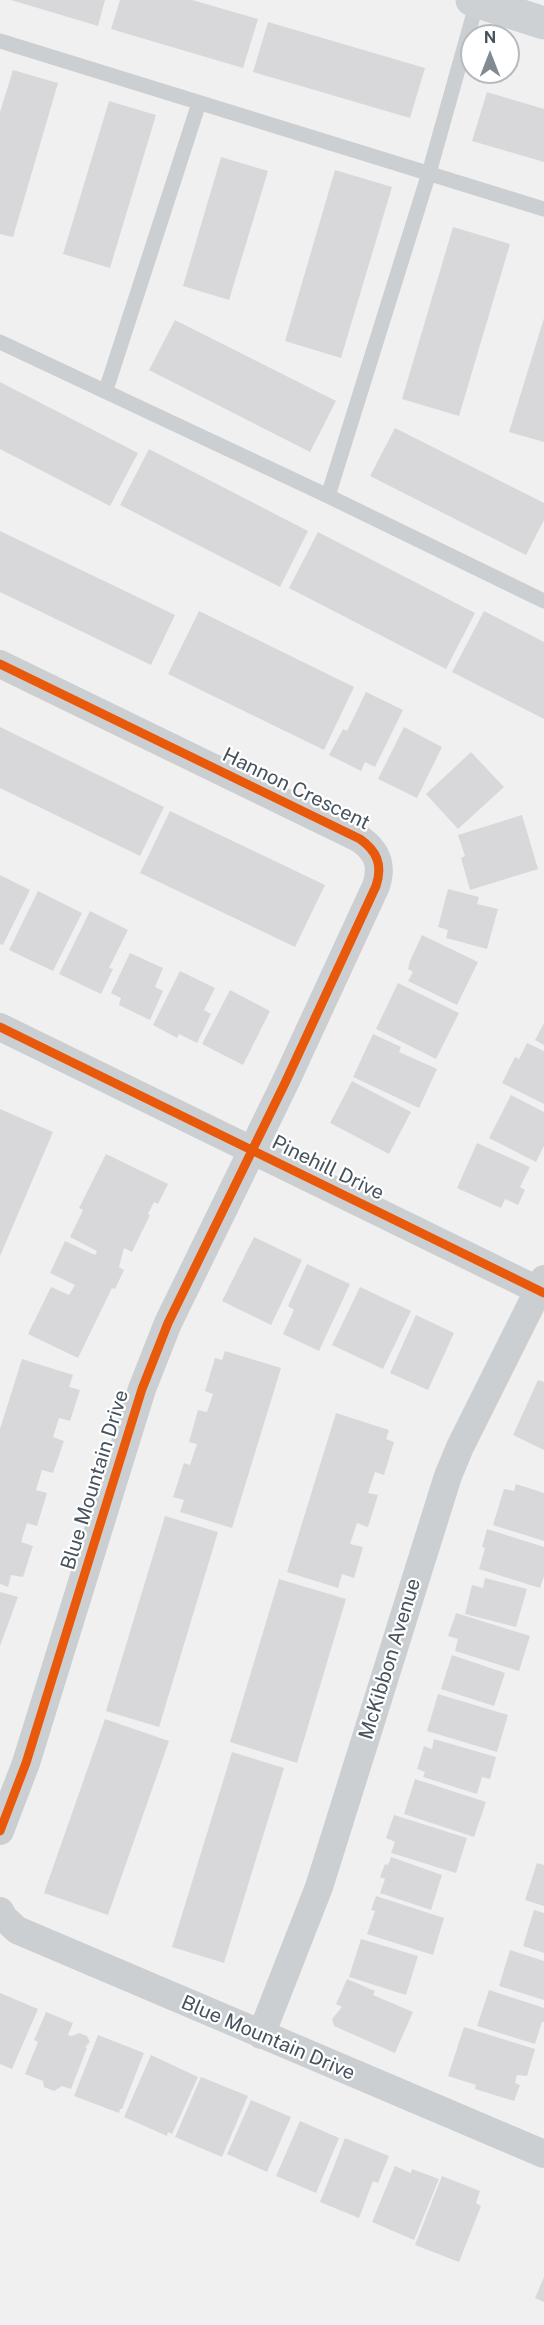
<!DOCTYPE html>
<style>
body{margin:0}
#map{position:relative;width:544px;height:2325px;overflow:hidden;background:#f1f0f0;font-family:"Public Sans",sans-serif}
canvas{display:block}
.north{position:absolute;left:460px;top:24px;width:60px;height:60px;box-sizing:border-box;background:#fff;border:2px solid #b5babf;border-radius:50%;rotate:0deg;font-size:16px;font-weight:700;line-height:24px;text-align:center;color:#46535f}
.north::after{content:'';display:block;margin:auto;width:21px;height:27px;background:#828a92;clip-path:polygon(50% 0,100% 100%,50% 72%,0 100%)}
</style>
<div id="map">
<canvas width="544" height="2325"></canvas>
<div class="north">N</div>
</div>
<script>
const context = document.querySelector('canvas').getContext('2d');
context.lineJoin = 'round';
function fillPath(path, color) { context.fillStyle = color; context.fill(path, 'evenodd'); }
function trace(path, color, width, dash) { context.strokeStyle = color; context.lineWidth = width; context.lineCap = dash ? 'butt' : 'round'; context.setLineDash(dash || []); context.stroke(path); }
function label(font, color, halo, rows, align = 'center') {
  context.font = font + ' "Public Sans",sans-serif'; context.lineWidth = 4.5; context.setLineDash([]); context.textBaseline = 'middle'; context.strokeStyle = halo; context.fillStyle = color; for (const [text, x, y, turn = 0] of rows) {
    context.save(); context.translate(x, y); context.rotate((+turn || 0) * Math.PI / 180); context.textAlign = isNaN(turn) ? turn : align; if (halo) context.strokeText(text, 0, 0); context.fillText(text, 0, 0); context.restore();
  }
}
fillPath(new Path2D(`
 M11,0H105L98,26Z
 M120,0H192L258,19L243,68L111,29Z
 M268,22L425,68L410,118L253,72Z
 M13,70L58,83L13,237L0,234V112Z
 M487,92L544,109V162L472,141Z
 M109,101L156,115L110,268L63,254Z
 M221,157L268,171L229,300L183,286Z
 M335,170L392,187L341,358L285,341Z
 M453,227L510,244L459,416L402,399Z
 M544,318V442L509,432Z
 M175,320L336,401L310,452L149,370Z
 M0,382L138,453L110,506L0,449Z
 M395,428L544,503V520L526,555L370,476Z
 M149,449L308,531L280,587L120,505Z
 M0,531L175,615L151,665L0,592Z
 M318,532L475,613L446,669L289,588Z
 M199,611L354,687L324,750L168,674Z
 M484,611L544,642V719L452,672Z
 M366,692L403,710L375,767L365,762L361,771L329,755L343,729L347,731Z
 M0,727L164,807L140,856L0,788Z
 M404,727L442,747L417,798L378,779Z
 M471,752L504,787L458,829L426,794Z
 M170,811L325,885L295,947L140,873Z
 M522,815L538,869L470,890L461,858L465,856L458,835Z
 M0,875L30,890L3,945L0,944Z
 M448,889L479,897L477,904L498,909L487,949L446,938L448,930L438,927Z
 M38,891L82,913L53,971L9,950Z
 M90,911L128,930L109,968L113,969L101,994L59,974Z
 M422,935L478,962L457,1005L408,981L413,972L408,969L410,961Z
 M130,953L163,968L155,987L163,991L150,1020L119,1005L121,998L111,993Z
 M180,971L215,988L204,1010L211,1014L197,1043L179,1034L177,1038L153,1025Z
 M398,983L459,1013L436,1059L376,1029Z
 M230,990L270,1011L243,1065L202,1044Z
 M544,1023V1045L535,1040Z
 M373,1034L401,1047L399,1052L437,1069L419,1108L353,1077Z
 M527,1043L544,1051V1104L502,1083L515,1057L519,1059Z
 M352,1081L411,1112L389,1154L330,1123Z
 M511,1095L544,1112V1146L536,1162L489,1138Z
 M0,1109L53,1132L0,1256Z
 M477,1143L530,1167L520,1187L525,1190L518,1205L505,1199L501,1208L457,1188Z
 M106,1154L168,1184L158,1204L154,1202L148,1214L150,1215L132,1252L124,1248L119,1267L124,1270L115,1289L112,1288L78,1358L28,1334L51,1287L69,1295L75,1285L50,1273L65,1241L95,1255L97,1251L70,1237L83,1210L79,1208Z
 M254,1237L302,1260L271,1325L222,1301Z
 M307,1264L350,1284L319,1351L283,1334L294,1310L288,1306Z
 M360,1287L411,1311L383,1369L332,1345Z
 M416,1315L454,1333L428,1390L390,1373Z
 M225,1351L281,1368L232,1528L180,1512L184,1500L173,1497L184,1463L190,1465L197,1444L189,1442L198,1410L207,1412L213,1394L205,1391L215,1358L222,1360Z
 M22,1359L73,1375L69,1387L80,1390L70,1421L59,1418L53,1437L64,1441L53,1473L42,1470L36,1490L47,1493L37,1526L27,1523L21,1542L33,1546L23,1577L11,1575L8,1587L0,1584V1429Z
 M538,1380L544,1382V1450L513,1435Z
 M336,1413L389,1430L386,1439L394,1442L384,1475L375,1472L368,1493L378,1495L368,1527L357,1523L350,1544L363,1547L354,1578L342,1574L338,1588L287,1572Z
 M516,1484L544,1493V1541L493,1525L504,1489L514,1491Z
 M165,1516L218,1532L159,1727L106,1711Z
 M487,1529L544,1547V1576L540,1588L479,1569L485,1548L482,1547Z
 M485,1578L527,1589L516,1627L465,1614L472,1585L483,1588Z
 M279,1579L346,1599L297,1763L230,1742Z
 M0,1592L18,1597L0,1646Z
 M456,1613L530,1636L519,1671L455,1651L458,1639L448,1636Z
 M452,1655L505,1673L494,1706L441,1689Z
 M438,1694L508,1715L497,1752L427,1731Z
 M105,1719L169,1741L108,1915L44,1893Z
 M434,1739L496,1757L490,1779L482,1777L477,1794L423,1777L425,1772L417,1769L424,1746L432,1749Z
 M232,1752L284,1768L224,1963L172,1947Z
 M415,1779L486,1802L474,1837L404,1814Z
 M394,1815L467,1838L456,1873L391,1853L395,1842L386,1838Z
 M391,1857L442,1875L431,1910L380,1893L385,1879L380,1877L385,1864L388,1865Z
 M537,1863L544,1865V1906L525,1900Z
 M376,1896L444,1918L433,1955L367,1934L375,1911L371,1910Z
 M534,1910L544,1913V1953L523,1946Z
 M361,1939L418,1956L406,1995L349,1977Z
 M510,1950L544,1961V2000L499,1986Z
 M347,1979L375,1991L373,1995L413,2012L395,2053L334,2026L332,2019L342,2007L336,2004Z
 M489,1990L544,2008V2022H542L535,2044L477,2026Z
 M0,1993L38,2009L12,2069L0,2064Z
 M46,2012L73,2023L68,2035L72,2036L79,2033L87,2036L90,2042L85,2047L87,2048L71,2089L62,2086L54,2091L44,2087L43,2081L25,2074L38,2042L34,2040Z
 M464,2027L535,2049L527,2076L517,2075L515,2083L520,2085L514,2101L475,2089L476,2085L448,2076Z
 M98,2035L144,2053L122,2109H120L119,2113L74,2096Z
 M151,2055L198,2077L172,2134L168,2132L167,2136L124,2117Z
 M201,2077L248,2096L222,2157L175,2137Z
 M251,2100L291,2117L267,2172L227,2154Z
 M300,2121L339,2138L316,2193L276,2176Z
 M345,2138L389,2156L378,2183L373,2181L359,2218L320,2202Z
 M395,2166L411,2173L412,2169L439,2179L414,2240L372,2222Z
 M442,2176L480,2191L476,2203L481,2206L459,2262L415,2245Z
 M544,2277V2302L535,2298Z`), '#d8d8db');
trace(new Path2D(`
 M0,41L544,209
 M0,342L328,496L544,601
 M106,390L199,103
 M328,496L429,173L477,2`), '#cccfd1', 15);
trace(new Path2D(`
 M0,664L360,839C377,851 383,865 376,886L285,1083L168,1323L142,1389L26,1763L0,1831
 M0,1027L544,1293
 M0,1911L4,1918L17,1930L544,2154
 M261,2035L319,1887L448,1476L460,1447L544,1279`), '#cccfd1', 28);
trace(new Path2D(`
 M472,0L544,23`), '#cdd1d4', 33);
trace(new Path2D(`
 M0,664L360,839C377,851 383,865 376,886L285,1083L168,1323L142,1389L26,1763L0,1831
 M0,1027L544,1293`), '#e8590c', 9);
label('20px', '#46535f', '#fff', [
 ["Hannon Crescent",296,789,26],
 ["Pinehill Drive",328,1168,26],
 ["Blue Mountain Drive",95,1480,-73],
 ["McKibbon Avenue",390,1659,-73],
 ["Blue Mountain Drive",268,2038,23]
]);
</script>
